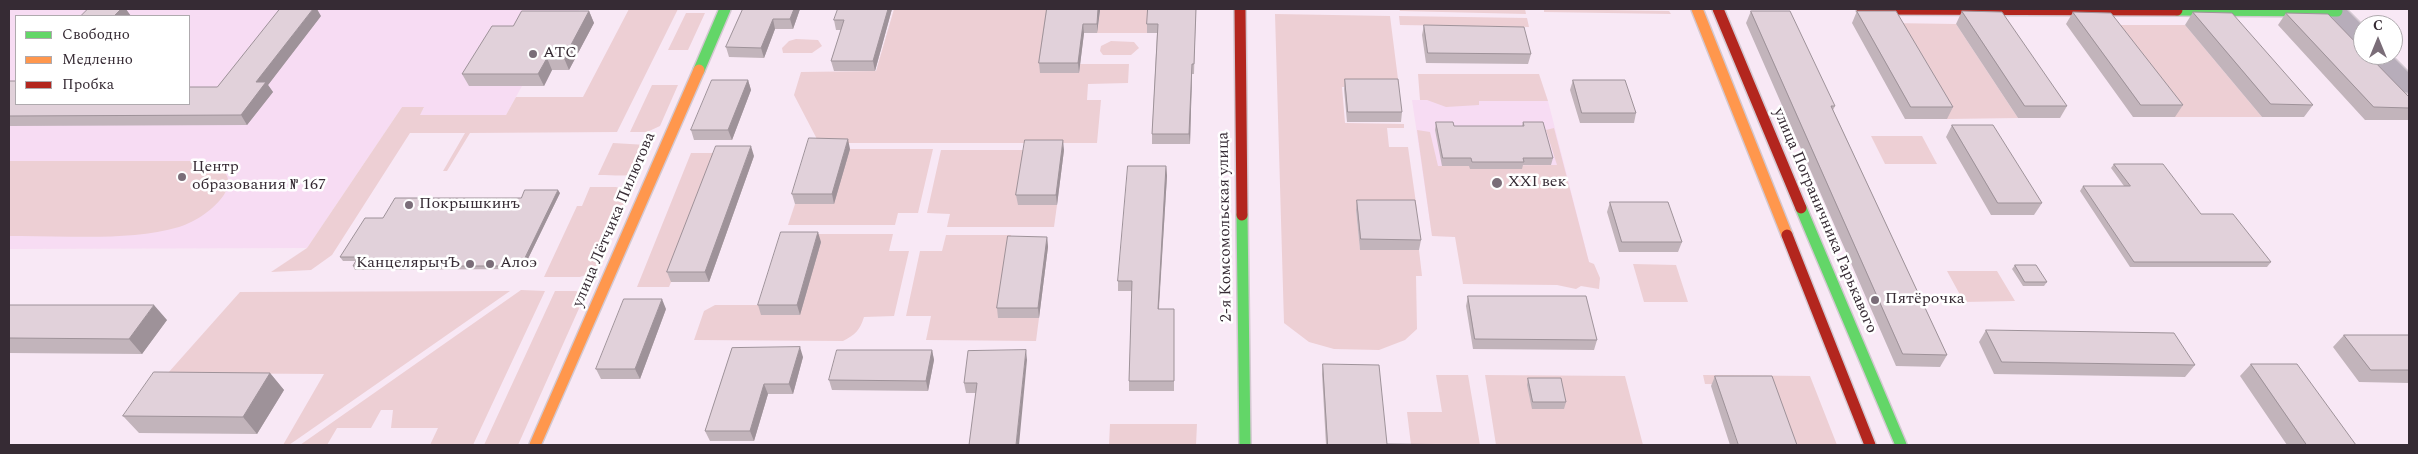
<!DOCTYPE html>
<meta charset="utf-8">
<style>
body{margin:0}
#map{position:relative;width:2418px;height:454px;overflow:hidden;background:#f8e8f5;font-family:Spectral,serif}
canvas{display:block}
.frame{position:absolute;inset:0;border:10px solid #362b34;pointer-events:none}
.legend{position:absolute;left:15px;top:15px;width:175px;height:90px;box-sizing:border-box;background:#fff;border:1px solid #afaaae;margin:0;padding:6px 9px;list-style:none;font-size:15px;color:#362b34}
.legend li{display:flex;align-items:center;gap:10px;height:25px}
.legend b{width:25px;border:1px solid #afaaae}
.north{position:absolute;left:2353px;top:15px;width:50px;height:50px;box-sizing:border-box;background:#fff;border:1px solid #afaaae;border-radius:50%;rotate:0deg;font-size:14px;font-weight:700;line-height:20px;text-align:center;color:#362b34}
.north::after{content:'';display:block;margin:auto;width:18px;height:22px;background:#7a6d78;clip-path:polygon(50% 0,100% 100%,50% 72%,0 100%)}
</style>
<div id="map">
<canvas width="2418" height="454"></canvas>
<div class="frame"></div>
<ul class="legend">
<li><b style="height:6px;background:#63d668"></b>Свободно</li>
<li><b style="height:6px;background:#ff974d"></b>Медленно</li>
<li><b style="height:6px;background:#b3261e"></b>Пробка</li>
</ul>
<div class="north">С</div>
</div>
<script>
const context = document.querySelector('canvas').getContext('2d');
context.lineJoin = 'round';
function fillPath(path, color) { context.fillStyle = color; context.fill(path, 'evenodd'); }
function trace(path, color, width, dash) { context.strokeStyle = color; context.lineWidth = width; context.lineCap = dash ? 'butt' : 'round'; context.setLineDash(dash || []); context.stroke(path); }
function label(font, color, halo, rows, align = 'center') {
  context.font = font + ' Spectral,serif'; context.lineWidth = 5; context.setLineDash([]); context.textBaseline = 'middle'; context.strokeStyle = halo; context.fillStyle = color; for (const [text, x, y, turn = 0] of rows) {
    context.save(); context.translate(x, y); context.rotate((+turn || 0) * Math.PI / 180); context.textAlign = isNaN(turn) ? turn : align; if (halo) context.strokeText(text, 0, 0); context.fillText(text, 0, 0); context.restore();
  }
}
fillPath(new Path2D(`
 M9,9H580L572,23H594L569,70H539L548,79L544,86H522L506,115H419L424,108L402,107L307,248L9,249ZM16,16H189V104H16Z
 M1412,100L1548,101L1589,262L1486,237L1432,236Z`), '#f7dcf3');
fillPath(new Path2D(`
 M629,9H678L617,132L470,133L447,171H443L465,133H410L332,255L311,270L271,272L307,248L402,107H424L420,115H506L516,97H583Z
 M894,9H1196V12H1149L1147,33H1097L1100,11H1050L1079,73L1080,64H1129L1128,83L1088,84L1087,100H1101L1097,143H819L794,95L801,72L876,71Z
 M1399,9H1525L1526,14L1400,11Z
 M1544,9L1669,11L1671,14L1544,12Z
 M686,13H705L688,50H668Z
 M1275,14L1390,16L1399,87H1342L1345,123L1404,124V128H1387L1389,147H1408L1417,210H1356L1360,249L1419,250L1422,276H1416L1417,329L1405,340L1379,350L1334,349L1309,342L1284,323Z
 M1399,16L1527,18L1529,27L1400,25Z
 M1890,23L1956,24L2018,118L1947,119Z
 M2104,25H2185L2262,117H2175Z
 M796,39L818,40L822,46L812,53H783L782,48L789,41Z
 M1111,41L1134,42L1139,48L1131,55H1103L1100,51L1101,46Z
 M1418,74H1539L1548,101H1479V105L1446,107L1427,100H1420Z
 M652,85H678L660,126L647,132H630Z
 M1554,128L1589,262L1594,264L1600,278L1599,289L1581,286L1576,289L1557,285L1463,284L1455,237L1432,236L1417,130L1430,132L1438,166L1557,165L1546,130Z
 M1871,136H1922L1937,164H1885Z
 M613,143L647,145L649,148C635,182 631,175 598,175Z
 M850,149H933L918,213H898L895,225H788L795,204Z
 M941,150H1026L1018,205H1057L1054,227H947L950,214L927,213Z
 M691,153H721L671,282L669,287H637Z
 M9,161H199C260,172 212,217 179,227C127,242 63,235 9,236Z
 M590,187H616L627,191L629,195L595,272L580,277H544L577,206H582Z
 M788,234H893L889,251H909L894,316L864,317C860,330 855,335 843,341L694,340L704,311L715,305H764Z
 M946,235H1011L998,317L1039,318L1036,341L926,340L931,316H906L920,251H942Z
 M1633,264L1676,265L1688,302H1644Z
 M1947,271H1997L2015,301L1964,302Z
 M521,290L545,291L473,445H430L438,428H391L393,410H381L371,428H337L327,445H300Z
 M510,291L289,445H283L324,374L168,373L240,292Z
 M555,291H576L585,295L518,445H484Z
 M1436,375H1468L1480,445H1411L1407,412H1442Z
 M1485,375L1625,376L1643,445H1496Z
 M1703,375L1810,376L1837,445H1789L1768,385L1705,384Z
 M1110,424H1197L1196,445H1109Z`), '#edcfd4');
const street = new Path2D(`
 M2328,9H2346L2363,26V46L2355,44L2330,15L2327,11Z
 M2368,55H2391L2409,73V93L2401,91Z`);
const fast = new Path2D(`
 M2177,10L2337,11
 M699,70L725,9
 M1801,208L1901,445
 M1242,215L1245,445`);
const slow = new Path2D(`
 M1697,9L1787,235
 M535,445L699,70`);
const jam = new Path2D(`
 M1240,9L1242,215
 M1718,9L1801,208
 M1862,9L2177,10
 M1787,235L1870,445`);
trace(street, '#d3c8d1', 3);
trace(fast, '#d3c8d1', 14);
trace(slow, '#d3c8d1', 14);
trace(jam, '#d3c8d1', 14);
fillPath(street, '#b7adba');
trace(fast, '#63d668', 11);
trace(slow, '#ff974d', 11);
trace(jam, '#b3261e', 11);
fillPath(new Path2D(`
 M743,9H800L793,29H775L764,58L729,57L726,47Z
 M892,9L875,71H834L831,61L841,30H836L834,20Z
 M1047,9H1100L1097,33H1084L1079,73H1040L1039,63Z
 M1196,9L1194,74H1192L1190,144H1152V134L1157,33H1147V24Z
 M589,11L594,23L569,70H552L544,86H469L462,74L513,26Z
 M1751,11L1835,106L1833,110L1947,355L1940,367L1896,366L1746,23Z
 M1857,11L1953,107L1947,119H1905L1852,23Z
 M1962,11L2067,106L2060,118H2018L1956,24Z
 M2073,12L2183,105L2175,117H2133L2066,24Z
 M2193,12L2313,105L2304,117H2262L2185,25Z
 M2286,13L2409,97V120H2365L2278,25Z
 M321,16L268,85L273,92L247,125L9,126V81L16,104L217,87Z
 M1424,25L1531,54L1528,64L1426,63L1422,35Z
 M1345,79L1402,112L1401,122H1347L1344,89Z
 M748,80L751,90L732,140H694L691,130Z
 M1573,80L1636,113L1634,123H1580L1570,90Z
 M1436,122L1454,126H1522L1523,122L1553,158L1551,165H1523L1522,169H1470L1469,166H1442L1435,130Z
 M1952,125L2042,203L2034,215H1991L1946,137Z
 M850,149L834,204H795L792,194Z
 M1064,150L1057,205H1018L1016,195Z
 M754,156L709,282H671L667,272Z
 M2114,164L2201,214L2271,262L2267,267H2130L2080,191L2083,186H2124L2111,168Z
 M1166,166L1167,176L1159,309H1174V391H1129V381L1132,291H1118V281Z
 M560,193L523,269L355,270L353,266L356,261H343L340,257L383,218L521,198Z
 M1357,200L1421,240L1419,250H1360L1356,210Z
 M1610,202L1682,242L1678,252H1619L1607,212Z
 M1047,237L1048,247L1039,318H998L997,308Z
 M821,242L800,315H761L758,305Z
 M2015,265L2047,282L2044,286H2023L2012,269Z
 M1468,296L1597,340L1594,350L1473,349L1466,306Z
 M9,305L167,320L142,354L9,353Z
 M666,309L640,379H601L596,369Z
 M1986,330L2195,365L2185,377L1994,374L1979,342Z
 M2344,335H2409V383L2359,382L2333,347Z
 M732,348L803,357L793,394H768L754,441H710L705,431Z
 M932,350L934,360L928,391L832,390L829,380Z
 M1027,360L976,393H966L964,383Z
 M1323,364L1387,444L1483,445H1326L1322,374Z
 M2251,364L2356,445H2287L2240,376Z
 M270,373L284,390L257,434L139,433L123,416Z
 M1715,376L1797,445H1639H1730L1711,386Z
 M1528,378L1566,402L1564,409H1532L1527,385Z`), '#c2b4bb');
fillPath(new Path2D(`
 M121,9H126L131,16H114Z
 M313,9H317L321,16L268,85L273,92L247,125L241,115L256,82Z
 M794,9H800L793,29L790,19Z
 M888,9H892L875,71L873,61Z
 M1098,9H1100V11L1097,33V24Z
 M589,11L594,23L569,70L564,58Z
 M773,19L775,29L764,58L761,48Z
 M1083,24L1084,33L1079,73L1078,63Z
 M547,58L552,70L544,86L538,74Z
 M1192,64V74L1190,144L1189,134Z
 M748,80L751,90L732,140L728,130Z
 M848,139L850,149L834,204L832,194Z
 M1063,140L1064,150L1057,205L1056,195Z
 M751,146L754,156L709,282L705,272Z
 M1166,166L1167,176L1158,319V309Z
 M558,190L560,193L523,269L521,266Z
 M818,232L821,242L800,315L797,305Z
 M1047,237L1048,247L1039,318L1038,308Z
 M662,299L666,309L640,379L635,369Z
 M154,305L167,320L142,354L129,339Z
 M800,347L803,357L793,394L789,384Z
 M932,350L934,360L928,391L926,381Z
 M1026,350L1027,360L1019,445H1016Z
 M270,373L284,390L257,434L243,417Z
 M764,384L768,394L754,441L750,431Z`), '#9e9299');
const building = new Path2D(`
 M88,9H121L114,16H81Z
 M280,9H313L256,82H266L241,115L9,116V81H16V104H189V87H217Z
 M743,9H794L790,19H773L761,48L726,47Z
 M838,9H888L873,61H831L844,20H834Z
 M1047,9H1098L1097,24H1083L1078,63H1039Z
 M1148,9H1196L1194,64H1192L1189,134H1152L1158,24H1147Z
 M522,11H589L564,58H547L538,74H462L492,26H513Z
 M1751,11H1790L1835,106H1831L1947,355L1903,354Z
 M1857,11H1896L1953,107H1911Z
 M1962,11L2002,12L2067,106H2025Z
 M2073,12L2111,13L2183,105H2141Z
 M2193,12L2232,13L2313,105L2271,104Z
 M2286,13L2328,14L2363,50V55H2368L2409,97V108L2374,107Z
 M1424,25L1524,27L1531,54L1428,53Z
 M1345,79H1398L1402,112H1348Z
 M712,80H748L728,130H691Z
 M1573,80H1625L1636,113H1582Z
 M1436,122H1453L1454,126H1524L1523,122H1543L1553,158H1523L1524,162H1472L1471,158H1443Z
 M1952,125H1993L2042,203H1998Z
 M809,138L848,139L832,194H792Z
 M1025,140H1063L1056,195H1016Z
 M716,146H751L705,272H667Z
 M2114,164H2163L2201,214H2233L2271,262H2134L2083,186H2130Z
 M1128,166H1166L1158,309H1174V381H1129L1132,281H1118Z
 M525,190H558L521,266H353L358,257H340L365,218H383L395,198H521Z
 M1357,200H1415L1421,240L1361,239Z
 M1610,202H1668L1682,242H1622Z
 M781,232H818L797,305H758Z
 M1008,236L1047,237L1038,308H997Z
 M2015,265H2036L2047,282H2025Z
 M1468,296H1586L1597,340L1475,339Z
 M624,299H662L635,369H596Z
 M9,305H154L129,339L9,338Z
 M1986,330L2174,333L2195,365L2002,362Z
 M2344,335H2409V370H2371Z
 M800,347L789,384H764L750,431H705L732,348Z
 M837,350H932L926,381L829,380Z
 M1026,350L1016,445H969L977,383H964L968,351Z
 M1323,364L1379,365L1387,444L1483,445H1328Z
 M2251,364H2297L2356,445H2307Z
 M154,372L270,373L243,417L123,416Z
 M1715,376H1772L1797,445H1639H1738Z
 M1528,378H1561L1566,402H1533Z`);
fillPath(building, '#e1d1da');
trace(building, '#9e9299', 1);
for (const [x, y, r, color] of [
 [533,54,5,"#7a6d78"],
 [182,177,5,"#7a6d78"],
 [1497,183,6,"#7a6d78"],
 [409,205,5,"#7a6d78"],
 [470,264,5,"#7a6d78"],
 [490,264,5,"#7a6d78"],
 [1875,300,5,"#7a6d78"]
]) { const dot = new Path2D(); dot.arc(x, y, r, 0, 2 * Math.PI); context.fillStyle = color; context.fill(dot); trace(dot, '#fff', 2); }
label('16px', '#362b34', '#fff', [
 ["АТС",543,54],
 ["Центр",192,168],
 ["образования № 167",192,186],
 ["XXI век",1508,183],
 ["Покрышкинъ",419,205],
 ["КанцелярычЪ",460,264,"right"],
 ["Алоэ",500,264],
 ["Пятёрочка",1885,300]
], 'left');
label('16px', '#362b34', '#fff', [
 ["улица Лётчика Пилютова",615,220,-67],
 ["улица Пограничника Гарькавого",1824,221,67],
 ["2-я Комсомольская улица",1226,227,-91]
]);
</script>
